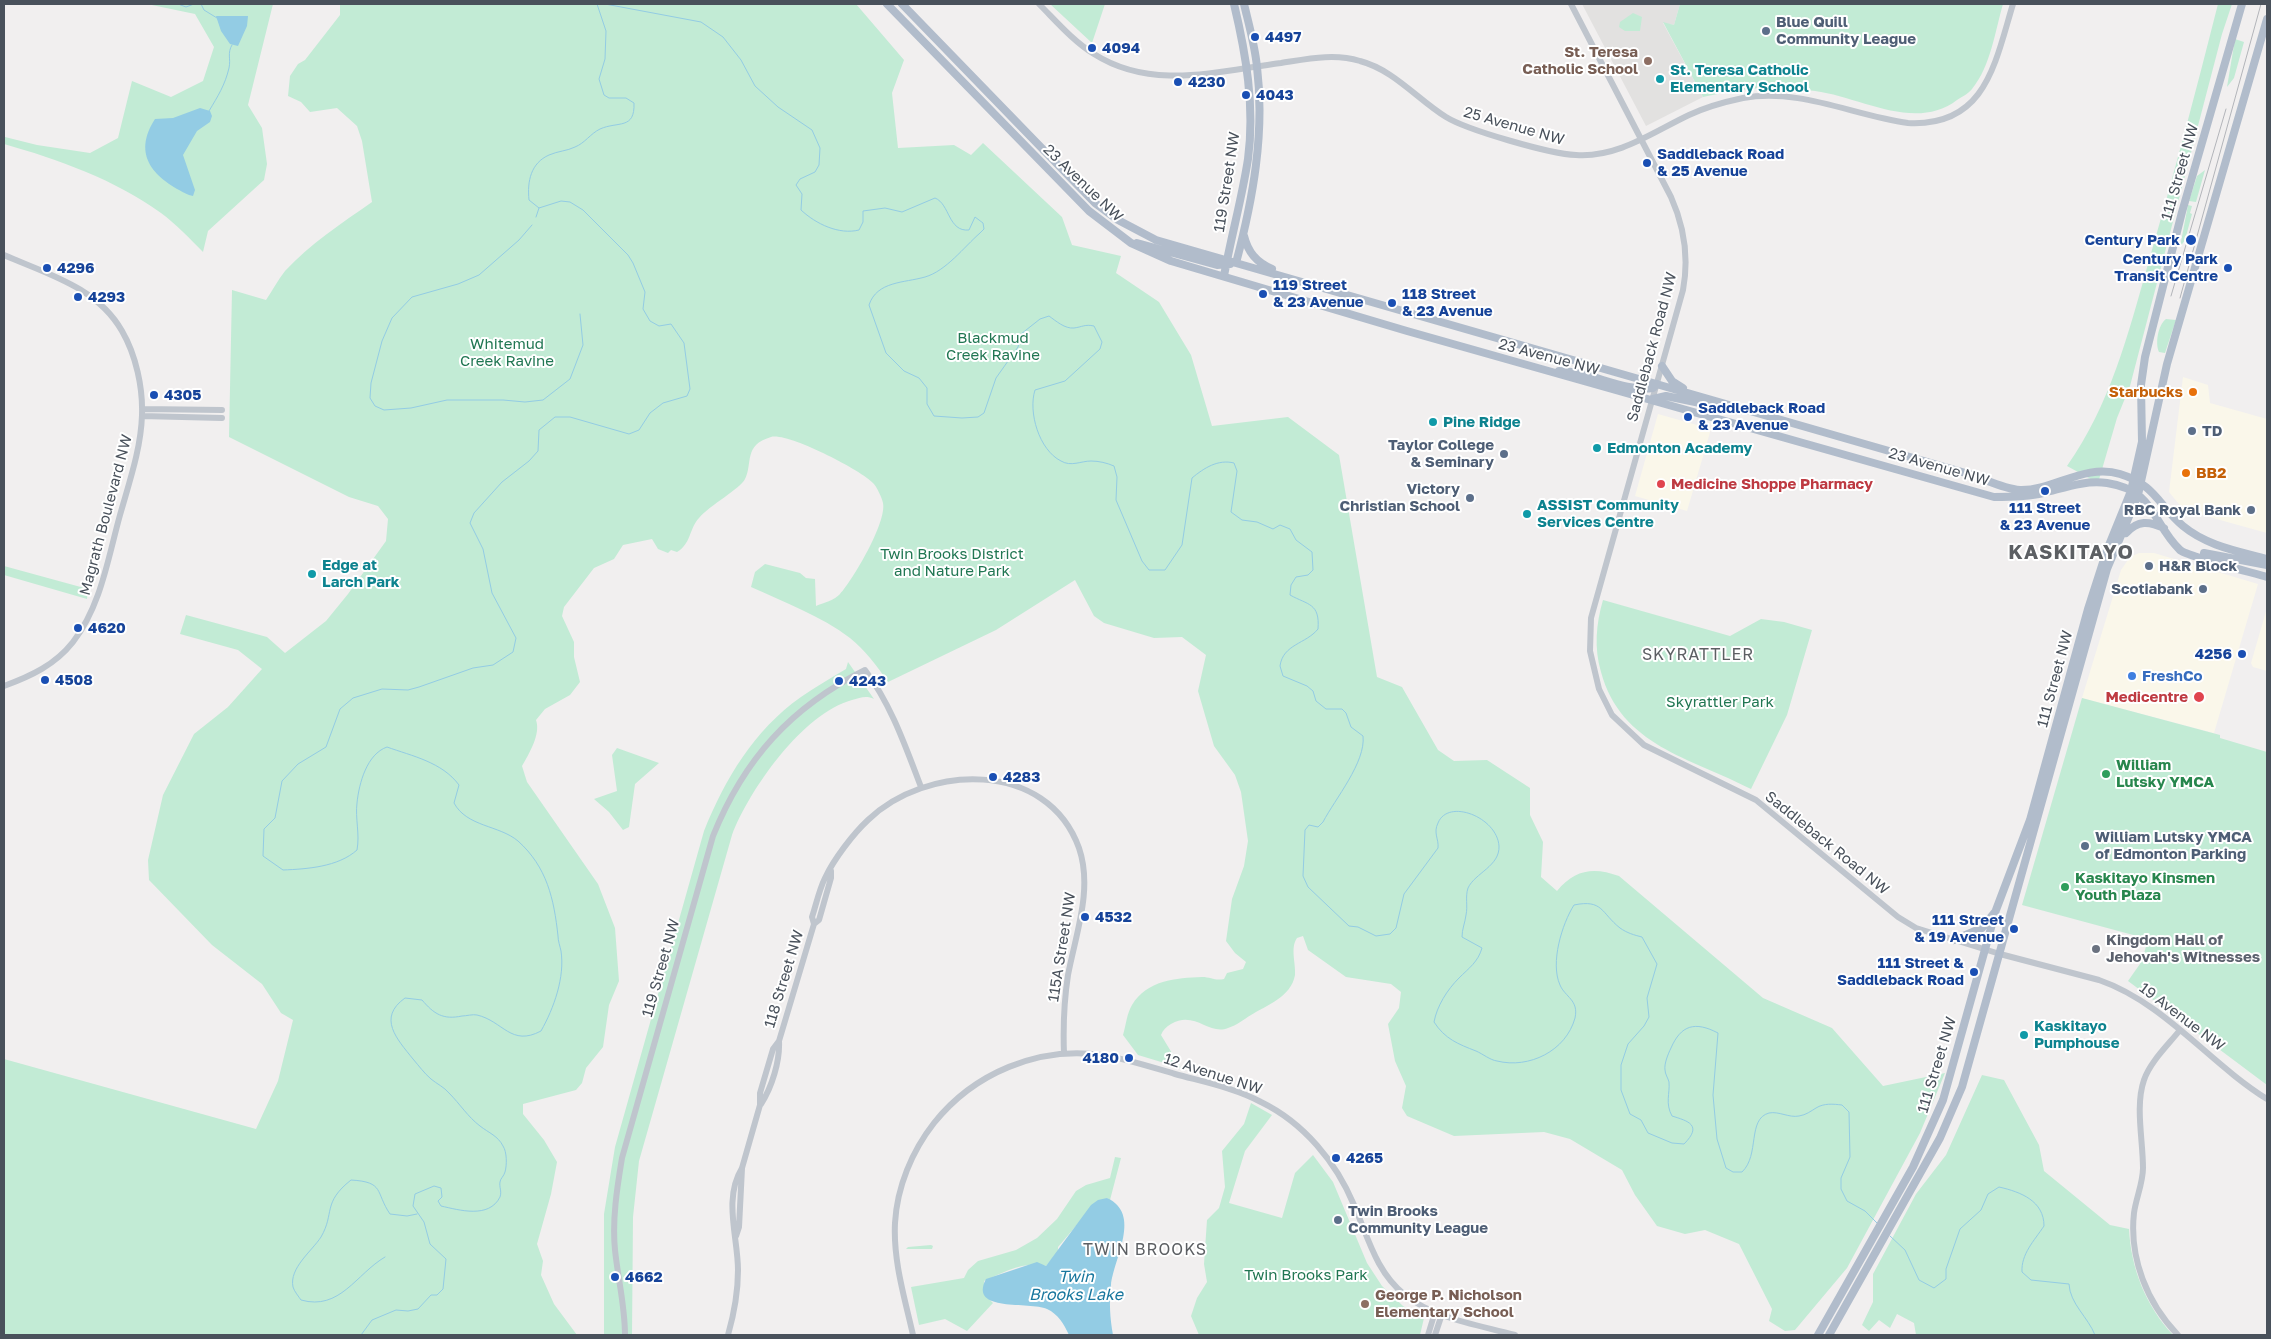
<!DOCTYPE html>
<style>
body{margin:0}
#map{position:relative;width:2271px;height:1339px;overflow:hidden;background:#f1efef;font-family:"Golos Text",sans-serif}
canvas{display:block}
.frame{position:absolute;inset:0;border:5px solid #49515b;pointer-events:none}
</style>
<div id="map">
<canvas width="2271" height="1339"></canvas>
<div class="frame"></div>
</div>
<script>
const context = document.querySelector('canvas').getContext('2d');
context.lineJoin = 'round';
function fillPath(path, color) { context.fillStyle = color; context.fill(path, 'evenodd'); }
function trace(path, color, width, dash) { context.strokeStyle = color; context.lineWidth = width; context.lineCap = dash ? 'butt' : 'round'; context.setLineDash(dash || []); context.stroke(path); }
function label(font, color, halo, rows, align = 'center') {
  context.font = font + ' "Golos Text",sans-serif'; context.lineWidth = 4; context.setLineDash([]); context.textBaseline = 'middle'; context.strokeStyle = halo; context.fillStyle = color; for (const [text, x, y, turn = 0] of rows) {
    context.save(); context.translate(x, y); context.rotate((+turn || 0) * Math.PI / 180); context.textAlign = isNaN(turn) ? turn : align; if (halo) context.strokeText(text, 0, 0); context.fillText(text, 0, 0); context.restore();
  }
}
fillPath(new Path2D(`
 M2183,377L2208,385L2210,403L2267,419V533L2184,510L2169,492Z
 M1658,414L1711,429L1687,511L1635,496Z
 M2139,553H2154L2258,584L2214,733L2082,698L2121,570L2130,557Z
 M2267,608V671L2253,667L2251,663Z`), '#faf7ea');
fillPath(new Path2D(`
 M1582,4H1680L1674,25L1663,23L1703,97L1646,126Z`), '#e2e1e0');
fillPath(new Path2D(`
 M147,4H273L248,105L262,128L267,164L264,180L208,231L203,252C190,239 176,224 161,213C116,180 57,159 4,144L5,137L37,145L90,153L118,138L132,81L171,97L203,81L214,47L195,14Z
 M340,4H856L904,60L892,93L898,148L954,145L971,155L983,143L1062,217L1072,245L1121,256L1116,273L1159,302L1191,355L1212,426L1288,417L1339,455L1377,677L1402,687L1438,750L1454,761L1487,760L1530,788V815L1543,842L1541,877L1557,891C1575,869 1594,867 1619,876L1763,998L1832,1028L1883,1086L1945,1073L1920,1133L1847,1268L1795,1330L1785,1331L1769,1321L1772,1309L1739,1244L1705,1230L1685,1234L1657,1226L1635,1195L1622,1170L1570,1139L1544,1132L1454,1136L1407,1116L1402,1108L1406,1086L1395,1061L1388,1024L1399,1008L1401,992L1391,984L1346,977L1308,950L1303,936L1297,938C1290,948 1296,963 1295,975C1291,997 1267,1005 1251,1015C1243,1020 1237,1025 1228,1028C1209,1036 1195,1010 1171,1024C1166,1027 1163,1030 1161,1035L1181,1068L1138,1055L1123,1035C1126,1025 1127,1013 1132,1005C1147,980 1176,978 1202,977C1211,977 1215,981 1224,979L1227,973L1243,969L1246,962L1235,953L1226,941L1232,899L1244,866L1248,841L1241,792L1235,775L1214,746L1198,691L1206,655L1182,637L1154,638L1104,623L1094,616L1075,580L996,630L888,682C877,666 865,650 850,638C821,616 784,602 751,587L755,572L765,564L800,573L806,578L815,579L816,606C823,603 835,600 840,594C853,580 887,522 883,503C882,498 877,487 873,483C861,470 787,432 771,437C743,445 753,464 745,479C740,489 710,505 699,518C689,529 691,544 677,552L671,550L668,553L658,549L652,539L623,545L614,559L594,568L564,607L562,616L574,642V657L580,682L570,695L545,709L536,720C541,734 529,754 522,766L527,782L598,884L615,928L619,981L609,1005L603,1047L586,1068L582,1083L576,1090L523,1104V1114L544,1140L557,1162L551,1194L537,1244L543,1261L541,1275L554,1304L577,1335H4V1059L256,1129L278,1081L293,1020L281,1013L262,984L212,945L149,880L148,860L163,795L194,734L228,707L262,669L238,650L180,634L186,615L267,637L285,653L326,621L348,594L386,541L388,519L378,506L349,497L229,437L232,290L266,300C272,291 278,280 285,271C310,244 342,223 372,202L362,141L357,126L337,108L310,112L301,102L288,96L290,76L298,64L305,60L340,15Z
 M1050,4H1105L1092,43Z
 M1680,4H2003C1995,31 1991,66 1972,89C1969,93 1962,97 1957,100C1915,132 1861,97 1815,91C1775,85 1742,88 1703,97L1663,22L1674,25Z
 M2218,4H2232L2222,34L2130,386L2117,418L2098,483L2067,466C2110,405 2128,335 2148,264C2173,178 2196,91 2218,4Z
 M1633,13L1642,17L1640,31H1625L1619,27L1620,22Z
 M2235,39L2244,42L2234,78L2227,87Z
 M2205,170L2196,202L2189,201L2197,176Z
 M2188,205L2192,206L2190,213L2192,214L2185,240L2180,247Z
 M2166,319L2176,320L2165,353L2159,352C2155,343 2158,325 2166,319Z
 M4,566L88,589L87,599L4,575Z
 M1603,600L1730,636L1761,619L1784,622L1812,630L1787,715L1751,789C1691,758 1621,746 1601,672C1594,648 1596,624 1603,600Z
 M848,662L874,699C866,695 860,698 852,700C803,713 749,790 732,835L639,1161L633,1217L632,1335H604V1214L615,1147L704,831C725,779 754,730 801,697C815,687 831,678 846,669Z
 M2082,698L2220,735V738L2267,752V1085L2128,981L2142,961L2148,939L2022,905Z
 M617,748L659,763L635,784L629,827L623,830L609,812L594,799L617,791L612,755Z
 M1982,1075L2004,1080L2039,1145L2044,1171L2110,1225L2129,1229C2131,1269 2146,1306 2173,1335H1916L1914,1323L1897,1314L1890,1328L1879,1320L1869,1331L1862,1325L1873,1302V1274L1916,1194L1946,1155Z
 M1251,1103L1272,1115L1245,1151L1229,1203L1282,1218L1295,1173L1313,1155L1333,1182L1367,1263L1382,1286L1403,1306L1424,1318L1420,1335H1199L1191,1316L1197,1298L1207,1282L1204,1264L1207,1220L1219,1208L1225,1187L1222,1151L1244,1124Z
 M1115,1157L1121,1158L1110,1200L1107,1198L1081,1220L1058,1247V1252L1046,1266C1027,1260 1003,1272 984,1281V1294L993,1303L967,1331L945,1319L919,1325L911,1287L964,1278L968,1270L978,1261L1016,1250L1037,1238L1057,1219L1076,1191L1086,1185L1110,1178Z
 M931,1245L933,1246L932,1249H906L908,1247Z`), '#c2ebd5');
fillPath(new Path2D(`
 M216,16H248L247,26L238,46L230,44L221,31Z
 M200,108L210,111L212,116L210,122L197,131L183,155L195,190L193,196L189,195C155,179 131,156 155,119L173,118Z
 M1107,1198C1142,1214 1114,1258 1111,1285C1109,1303 1110,1318 1113,1335H1069C1064,1324 1058,1314 1047,1309C1030,1301 968,1313 986,1279L1037,1262L1046,1266L1091,1205L1098,1200Z`), '#93cce4');
trace(new Path2D(`
 M178,4L186,7L194,4
 M201,4L204,10L217,18
 M605,4L701,22L723,37L741,60L755,86L778,107L812,130L820,148L819,165L815,172L800,179L796,185L802,194L801,210C816,224 839,235 859,230L863,222V211L885,208L902,212L935,198C950,204 948,232 969,230L975,217L983,223L984,229L980,233C964,247 946,271 925,277C904,283 877,281 869,305L886,353L904,371L919,378L927,388V404L934,416L962,418L978,417L984,413L996,378L1018,347L1021,334L1040,319L1049,316C1056,321 1065,329 1074,328C1082,327 1085,324 1094,326L1102,342L1100,349L1065,381L1035,390C1028,412 1039,450 1061,461C1071,467 1081,461 1091,461C1099,461 1107,463 1114,466L1117,477L1116,500L1142,561L1149,570H1165L1182,545L1192,478C1204,468 1218,459 1234,463L1237,471L1231,512L1242,520L1257,522L1273,529L1280,525L1290,529L1296,540L1312,552L1313,570L1308,575L1296,577L1291,585L1290,595C1308,605 1320,603 1318,629C1306,644 1283,644 1280,666L1283,676L1307,686L1313,691L1316,701L1326,709H1342L1346,713L1351,727L1363,736C1366,762 1335,799 1323,822L1318,827L1309,825L1305,830L1303,876L1308,887L1349,926L1358,927L1376,936L1390,934L1396,928L1404,894L1438,848C1439,839 1433,833 1438,823C1448,798 1497,817 1499,846C1500,866 1475,873 1468,888C1465,897 1468,906 1466,915C1465,923 1462,929 1462,937L1482,948C1478,962 1469,968 1459,978C1447,990 1437,1006 1434,1022C1445,1039 1458,1044 1476,1051C1483,1054 1490,1060 1497,1061C1529,1069 1566,1051 1575,1018C1579,1000 1565,997 1560,985C1550,963 1562,924 1574,905C1603,899 1601,913 1620,928C1627,933 1634,935 1642,937L1657,964L1647,998L1649,1017L1644,1026L1628,1044L1621,1065V1090L1630,1114L1641,1120L1648,1133L1672,1143L1684,1144C1703,1125 1688,1121 1672,1116C1665,1103 1670,1094 1669,1082C1668,1078 1665,1074 1665,1070C1664,1064 1668,1054 1671,1048C1681,1025 1695,1021 1718,1033L1713,1095L1717,1139L1726,1168L1733,1172H1742C1760,1155 1747,1119 1769,1113C1779,1111 1789,1118 1799,1116C1806,1115 1811,1111 1816,1108C1824,1103 1833,1104 1842,1105L1849,1112L1850,1157L1841,1178V1189L1847,1201L1865,1211L1878,1224
 M209,111C218,96 225,85 229,68C231,59 227,53 232,45
 M536,217L539,208
 M532,225L519,240L479,275L458,284L412,297L392,318L382,341L371,383L370,398L375,406L384,410L411,408L447,400H503L525,402L543,400L570,379L583,345L580,314
 M1890,1236L1905,1250L1919,1280L1934,1288L1946,1279V1269L1960,1229L1981,1210L1988,1194L1999,1187C2021,1192 2044,1201 2044,1226C2034,1241 2021,1254 2022,1272L2031,1280L2069,1284C2070,1304 2088,1317 2095,1335
 M385,1257C356,1274 340,1311 301,1300C299,1297 294,1291 293,1287C289,1268 312,1251 321,1237C335,1213 322,1203 351,1180C385,1182 375,1192 390,1214L407,1216L417,1214
 M361,1335L372,1320L396,1310L408,1311L418,1309L431,1295H437L443,1289L446,1259L430,1244L424,1222L413,1206L415,1194L434,1186L441,1188L442,1197L438,1201L441,1206C459,1210 489,1219 500,1197C502,1191 499,1187 500,1182C500,1179 504,1176 505,1172C507,1165 507,1152 503,1146C498,1136 489,1133 480,1126C468,1117 460,1104 449,1093C444,1087 437,1084 431,1079C424,1073 419,1066 413,1059C397,1039 377,1018 405,998L422,1000C434,1014 443,1020 462,1016C466,1016 473,1014 477,1015C503,1021 511,1047 541,1031C554,1008 565,977 561,951C560,946 558,941 558,936C554,899 547,867 518,841C499,825 467,827 454,803L459,785C442,762 412,756 387,747C367,754 359,783 357,803C355,818 360,834 357,850C338,867 307,869 283,870L263,856L264,829L275,818L282,781L298,764L326,747L340,709L353,698L382,689L408,690L419,687L473,668L493,665L513,652L516,638L492,593L483,549L470,523L474,513L502,482L529,461L538,451L539,430L555,417H570L629,434L639,430L650,413L663,403L687,396L690,389L684,343L671,324L659,326L650,321L643,309L645,292L633,263L628,255L583,210L570,202L561,201L539,208L529,200C527,181 531,163 549,155C558,151 567,151 575,147C585,143 590,134 600,129C618,121 635,130 634,103L626,98H609L604,95L599,79L605,59L606,31L597,4`), '#93cce4', 1);
trace(new Path2D(`
 M1039,4C1056,21 1073,41 1094,54C1152,91 1218,71 1281,63C1307,59 1334,53 1360,61C1394,70 1417,99 1446,117C1467,130 1550,154 1576,155C1618,158 1653,132 1689,115C1706,107 1724,102 1743,98C1800,88 1852,115 1908,123C1986,127 1995,63 2013,4
 M1571,4L1671,197C1684,226 1689,258 1683,290L1591,618L1590,651L1599,689L1612,715L1644,745L1756,800L1898,917L1916,928L2000,954L2099,980C2165,1003 2209,1063 2267,1099
 M4,255C47,274 97,287 122,331C136,355 143,388 142,415C141,449 129,483 120,515C108,558 101,606 73,642C55,665 31,676 4,686
 M142,409L222,410
 M142,416L222,418
 M814,924L819,920L831,878V871
 M761,1104C772,1087 780,1061 779,1041
 M736,1236L739,1227L742,1168
 M625,1335C625,1306 618,1279 615,1250C612,1220 617,1188 622,1158L713,836C744,759 791,707 865,670C891,704 906,748 921,787
 M728,1335C734,1314 738,1292 738,1270C738,1237 723,1199 742,1168L760,1105V1093L773,1049L779,1041L814,924L812,917C816,905 819,890 825,878C834,859 853,834 868,820C926,764 1047,759 1079,848C1093,889 1076,933 1068,975C1064,1001 1063,1027 1064,1054
 M913,1335C905,1299 893,1261 895,1223C897,1187 912,1151 934,1123C974,1073 1038,1046 1102,1055C1127,1059 1151,1067 1175,1074C1204,1082 1235,1088 1261,1102C1304,1123 1336,1162 1354,1205C1368,1237 1376,1272 1405,1295C1435,1319 1479,1325 1515,1335
 M1428,1335L1435,1312
 M1435,1335L1442,1314
 M2178,1335C2147,1303 2129,1258 2134,1213C2136,1198 2143,1183 2143,1168C2143,1140 2135,1106 2144,1080C2150,1062 2168,1045 2180,1030`), '#bfc5cd', 6);
trace(new Path2D(`
 M887,4L1089,211L1131,243L1171,261L1407,331L1994,497C2010,497 2027,497 2043,493C2064,488 2084,480 2107,483C2155,490 2152,523 2180,550C2186,556 2254,573 2267,577
 M902,4L1095,203L1118,220L1156,240L1969,474C1985,479 2003,489 2020,490C2053,491 2085,463 2120,474C2156,485 2158,505 2183,526C2207,546 2238,551 2267,559
 M1244,236C1248,252 1256,262 1272,269
 M1137,243L1217,265L1230,264
 M1236,263C1253,199 1265,133 1257,67C1255,46 1249,25 1244,4
 M1224,276C1231,237 1242,198 1248,159C1255,107 1246,54 1234,4
 M1662,366L1672,381L1683,388
 M1559,371C1591,371 1621,392 1653,388L1657,384
 M1653,399L1666,396L1739,411
 M2126,533C2138,520 2149,521 2164,528
 M2204,553L2267,565
 M1954,940L1982,928L1995,912
 M1818,1335L1913,1167L1943,1100L1996,910L2030,820L2088,609L2107,550L2131,491L2142,442L2141,385L2145,357L2182,212L2242,4
 M1829,1335L1940,1138L1962,1087L2107,569L2138,495L2167,364L2267,19`), '#b1bccb', 8);
trace(new Path2D(`
 M2171,296L2226,109
 M2180,298L2261,4`), '#b2b4b9', 1);
for (const [x, y, r, color] of [
 [1766,31,5,"#5c6f8a"],
 [1255,37,5,"#1a4fb4"],
 [1092,48,5,"#1a4fb4"],
 [1648,61,5,"#8d6e63"],
 [1660,79,5,"#0f9aa8"],
 [1178,82,5,"#1a4fb4"],
 [1246,95,5,"#1a4fb4"],
 [1647,163,5,"#1a4fb4"],
 [2191,240,6,"#1a4fb4"],
 [47,268,5,"#1a4fb4"],
 [2228,268,5,"#1a4fb4"],
 [1263,294,5,"#1a4fb4"],
 [78,297,5,"#1a4fb4"],
 [1392,303,5,"#1a4fb4"],
 [2193,392,5,"#e8710a"],
 [154,395,5,"#1a4fb4"],
 [1688,417,5,"#1a4fb4"],
 [1433,422,5,"#0f9aa8"],
 [2192,431,5,"#5c6f8a"],
 [1597,448,5,"#0f9aa8"],
 [1504,454,5,"#5c6f8a"],
 [2186,473,5,"#e8710a"],
 [1661,484,5,"#e0444e"],
 [2045,491,5,"#1a4fb4"],
 [1470,498,5,"#5c6f8a"],
 [2251,510,5,"#5c6f8a"],
 [1527,514,5,"#0f9aa8"],
 [2149,566,5,"#5c6f8a"],
 [312,574,5,"#0f9aa8"],
 [2203,589,5,"#5c6f8a"],
 [78,628,5,"#1a4fb4"],
 [2242,654,5,"#1a4fb4"],
 [2132,676,5,"#3f7fe0"],
 [45,680,5,"#1a4fb4"],
 [839,681,5,"#1a4fb4"],
 [2199,697,6,"#e0444e"],
 [2106,774,5,"#2e9e5b"],
 [993,777,5,"#1a4fb4"],
 [2085,846,5,"#5c6f8a"],
 [2065,887,5,"#2e9e5b"],
 [1085,917,5,"#1a4fb4"],
 [2014,929,5,"#1a4fb4"],
 [2096,949,5,"#6b7280"],
 [1974,972,5,"#1a4fb4"],
 [2024,1035,5,"#0f9aa8"],
 [1129,1058,5,"#1a4fb4"],
 [1336,1158,5,"#1a4fb4"],
 [1338,1220,5,"#5c6f8a"],
 [615,1277,5,"#1a4fb4"],
 [1365,1304,5,"#8d6e63"]
]) { const dot = new Path2D(); dot.arc(x, y, r, 0, 2 * Math.PI); context.fillStyle = color; context.fill(dot); trace(dot, '#fff', 2); }
label('bold 15px', '#4e5e75', '#fff', [
 ["Blue Quill",1776,22],
 ["Community League",1776,39],
 ["TD",2202,431],
 ["Taylor College",1494,445,"right"],
 ["& Seminary",1494,462,"right"],
 ["Victory",1460,489,"right"],
 ["Christian School",1460,506,"right"],
 ["RBC Royal Bank",2241,510,"right"],
 ["H&R Block",2159,566],
 ["Scotiabank",2193,589,"right"],
 ["William Lutsky YMCA",2095,837],
 ["of Edmonton Parking",2095,854],
 ["Twin Brooks",1348,1211],
 ["Community League",1348,1228]
], 'left');
label('bold 15px', '#164399', '#fff', [
 ["4497",1265,37],
 ["4094",1102,48],
 ["4230",1188,82],
 ["4043",1256,95],
 ["Saddleback Road",1657,154],
 ["& 25 Avenue",1657,171],
 ["Century Park",2180,240,"right"],
 ["Century Park",2218,259,"right"],
 ["Transit Centre",2218,276,"right"],
 ["4296",57,268],
 ["119 Street",1273,285],
 ["& 23 Avenue",1273,302],
 ["118 Street",1402,294],
 ["& 23 Avenue",1402,311],
 ["4293",88,297],
 ["4305",164,395],
 ["Saddleback Road",1698,408],
 ["& 23 Avenue",1698,425],
 ["111 Street",2045,508,"center"],
 ["& 23 Avenue",2045,525,"center"],
 ["4620",88,628],
 ["4256",2232,654,"right"],
 ["4508",55,680],
 ["4243",849,681],
 ["4283",1003,777],
 ["4532",1095,917],
 ["111 Street",2004,920,"right"],
 ["& 19 Avenue",2004,937,"right"],
 ["111 Street &",1964,963,"right"],
 ["Saddleback Road",1964,980,"right"],
 ["4180",1119,1058,"right"],
 ["4265",1346,1158],
 ["4662",625,1277]
], 'left');
label('bold 15px', '#785e54', '#fff', [
 ["St. Teresa",1638,52],
 ["Catholic School",1638,69],
 ["George P. Nicholson",1375,1295,"left"],
 ["Elementary School",1375,1312,"left"]
], 'right');
label('bold 15px', '#0d838f', '#fff', [
 ["St. Teresa Catholic",1670,70],
 ["Elementary School",1670,87],
 ["Pine Ridge",1443,422],
 ["Edmonton Academy",1607,448],
 ["ASSIST Community",1537,505],
 ["Services Centre",1537,522],
 ["Edge at",322,565],
 ["Larch Park",322,582],
 ["Kaskitayo",2034,1026],
 ["Pumphouse",2034,1043]
], 'left');
label('15px', '#49515b', '#fff', [
 ["25 Avenue NW",1514,126,16],
 ["111 Street NW",2180,172,-74],
 ["119 Street NW",1227,182,-81],
 ["23 Avenue NW",1083,183,44],
 ["Saddleback Road NW",1652,347,-75],
 ["23 Avenue NW",1549,357,15],
 ["23 Avenue NW",1939,467,16],
 ["Magrath Boulevard NW",106,515,-75],
 ["111 Street NW",2055,679,-75],
 ["Saddleback Road NW",1827,843,39],
 ["115A Street NW",1062,947,-81],
 ["119 Street NW",661,968,-74],
 ["118 Street NW",784,979,-73],
 ["19 Avenue NW",2182,1017,37],
 ["111 Street NW",1937,1065,-73],
 ["12 Avenue NW",1213,1074,18]
]);
label('15px', '#207652', '#fff', [
 ["Blackmud",993,338],
 ["Creek Ravine",993,355],
 ["Whitemud",507,344],
 ["Creek Ravine",507,361],
 ["Twin Brooks District",952,554],
 ["and Nature Park",952,571],
 ["Skyrattler Park",1720,702],
 ["Twin Brooks Park",1306,1275]
]);
label('bold 15px', '#c56008', '#fff', [
 ["Starbucks",2183,392],
 ["BB2",2196,473,"left"]
], 'right');
label('bold 15px', '#be3a42', '#fff', [
 ["Medicine Shoppe Pharmacy",1671,484],
 ["Medicentre",2188,697,"right"]
], 'left');
label('bold 15px', '#366cbe', '#fff', [
 ["FreshCo",2142,676]
], 'left');
label('bold 15px', '#27864d', '#fff', [
 ["William",2116,765],
 ["Lutsky YMCA",2116,782],
 ["Kaskitayo Kinsmen",2075,878],
 ["Youth Plaza",2075,895]
], 'left');
label('bold 15px', '#5b616d', '#fff', [
 ["Kingdom Hall of",2106,940],
 ["Jehovah's Witnesses",2106,957]
], 'left');
context.letterSpacing = '1px';
label('16px', '#5c5f63', '#fff', [
 ["SKYRATTLER",1698,655],
 ["TWIN BROOKS",1145,1250]
]);
context.letterSpacing = '0px';
label('italic 16px', '#19779e', '#fff', [
 ["Twin",1076,1277],
 ["Brooks Lake",1076,1295]
]);
context.letterSpacing = '1px';
label('bold 20px', '#5c5f63', '#fff', [
 ["KASKITAYO",2071,553]
]);
context.letterSpacing = '0px';
</script>
